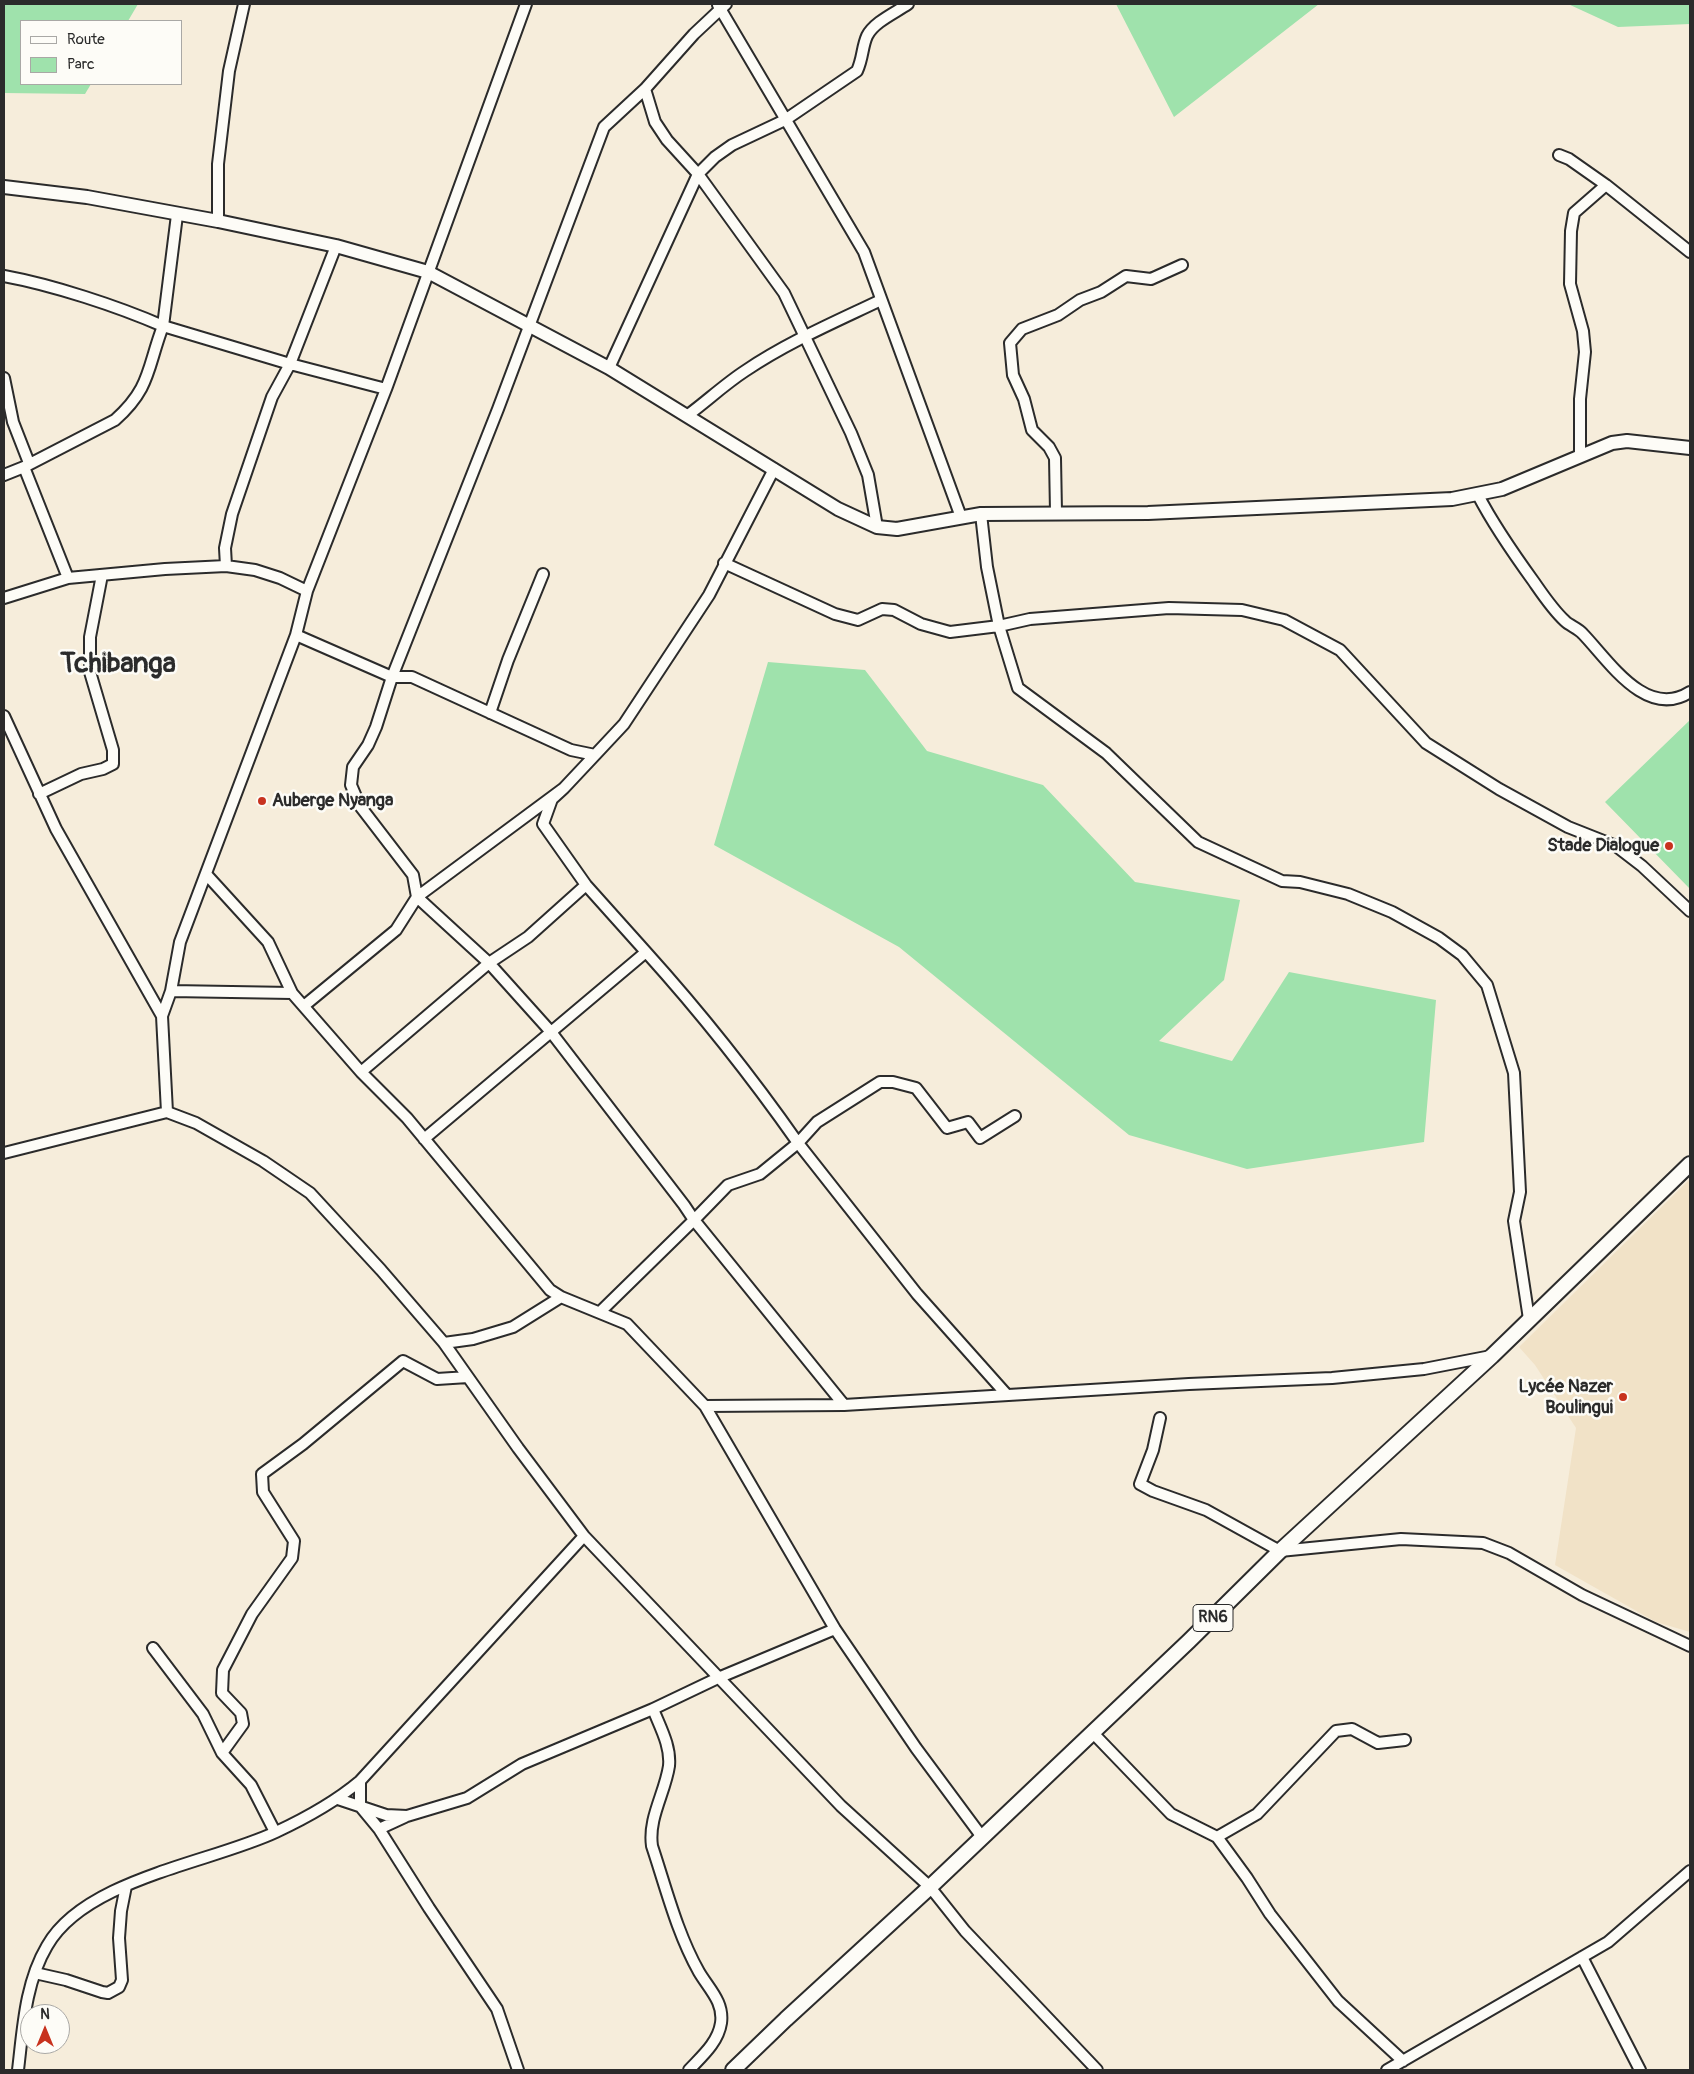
<!DOCTYPE html>
<meta charset="utf-8">
<style>
body{margin:0}
#map{position:relative;width:1694px;height:2074px;overflow:hidden;background:#f6eddb;font-family:Pangolin,sans-serif}
canvas{display:block}
.frame{position:absolute;inset:0;border:5px solid #2b2b2b;pointer-events:none}
.legend{position:absolute;left:20px;top:20px;width:162px;height:65px;box-sizing:border-box;background:#fdfcf7;border:1px solid #a9a8a5;margin:0;padding:6px 9px;list-style:none;font-size:15px;color:#2b2b2b}
.legend li{display:flex;align-items:center;gap:10px;height:25px}
.legend b{width:25px;border:1px solid #a9a8a5}
.north{position:absolute;left:20px;top:2004px;width:50px;height:50px;box-sizing:border-box;background:#fdfcf7;border:1px solid #a9a8a5;border-radius:50%;rotate:0deg;font-size:14px;font-weight:700;line-height:20px;text-align:center;color:#2b2b2b}
.north::after{content:'';display:block;margin:auto;width:18px;height:22px;background:#c8321e;clip-path:polygon(50% 0,100% 100%,50% 72%,0 100%)}
</style>
<div id="map">
<canvas width="1694" height="2074"></canvas>
<div class="frame"></div>
<ul class="legend">
<li><b style="height:6px;background:#fdfcf7"></b>Route</li>
<li><b style="height:14px;background:#9fe2ac"></b>Parc</li>
</ul>
<div class="north">N</div>
</div>
<script>
const context = document.querySelector('canvas').getContext('2d');
context.lineJoin = 'round';
function fillPath(path, color) { context.fillStyle = color; context.fill(path, 'evenodd'); }
function trace(path, color, width, dash) { context.strokeStyle = color; context.lineWidth = width; context.lineCap = dash ? 'butt' : 'round'; context.setLineDash(dash || []); context.stroke(path); }
function label(font, color, halo, rows, align = 'center') {
  context.font = font + ' Pangolin,sans-serif'; context.lineWidth = 5; context.setLineDash([]); context.textBaseline = 'middle'; context.strokeStyle = halo; context.fillStyle = color; for (const [text, x, y, turn = 0] of rows) {
    context.save(); context.translate(x, y); context.rotate((+turn || 0) * Math.PI / 180); context.textAlign = isNaN(turn) ? turn : align; if (halo) context.strokeText(text, 0, 0); context.fillText(text, 0, 0); context.restore();
  }
}
fillPath(new Path2D(`
 M1690,1179V1632L1656,1622L1555,1565L1576,1428L1535,1365L1519,1347Z`), '#f1e2c7');
fillPath(new Path2D(`
 M4,4H138L128,21H21V84H91L85,94L4,93Z
 M1116,4H1319L1174,117Z
 M1568,4H1690V24L1618,27Z
 M768,662L865,670L927,751L1043,785L1135,882L1240,900L1224,980L1159,1041L1232,1061L1289,972L1436,1000L1424,1142L1247,1169L1129,1135L899,947L714,845Z
 M1690,720V889L1605,802Z`), '#9fe2ac');
const minor = new Path2D(`
 M718,5L864,252L961,517
 M645,89L655,122L667,140L698,174L784,293L851,433L868,475L877,527
 M1559,155L1569,159L1606,185L1690,252
 M177,215L163,326L290,364L386,389
 M218,221V164L229,71L244,4
 M4,276C53,285 117,306 163,326C147,368 151,388 115,420L24,467L68,578
 M609,368L698,174L715,157L732,145L785,120L857,71C863,58 862,47 867,36C874,22 895,13 908,4
 M4,378L13,422L29,463
 M688,415C707,401 725,384 745,371C788,342 835,322 881,300
 M1580,456V399L1585,352L1583,331L1570,284L1571,231L1574,213L1606,185
 M4,475L24,467
 M1478,495C1494,526 1513,553 1534,582C1543,595 1553,610 1565,621C1570,626 1578,628 1583,634C1609,661 1646,720 1690,692
 M1056,512L1055,458L1049,447L1032,430L1024,399L1013,375L1010,343L1022,329L1058,315L1080,300L1101,292L1126,276L1151,279L1182,265
 M981,514L987,567L999,626L1030,619L1169,608L1242,610L1284,620L1340,650L1426,743L1499,789L1568,827L1616,846L1642,866L1690,911
 M724,563L835,614L858,620L882,609L894,610L921,624L950,632L999,626L1018,688L1106,753L1198,842L1282,881L1300,882L1348,894L1392,912L1439,938L1462,955L1487,985L1514,1073L1520,1192L1514,1221L1529,1319
 M226,566L225,548L232,514L272,397L290,364L336,246
 M4,598L68,578L165,569L226,566L255,570L280,578L307,591
 M296,635L392,677H412L571,750L595,755L624,724L709,595L774,469
 M490,713L508,660L543,574
 M4,716L56,829L162,1016
 M39,794L81,774L103,769L113,764V750L90,672V637L102,575
 M206,874L268,942L292,993L361,1072L407,1118L550,1290L561,1297L627,1324L705,1406L835,1629L916,1748L982,1837
 M586,885L528,937L489,963L417,897L564,788L595,755
 M646,952C701,1013 751,1076 798,1143L760,1174L728,1185L694,1220L844,1405
 M171,991L292,993
 M305,1005L396,930L417,897L413,875L360,806L351,785L353,767L368,745L376,727L392,677L498,409L604,127L645,89L694,34L726,4
 M361,1072L489,963L551,1032L646,952L586,885L543,824L552,799L564,788
 M167,1112L162,1016L171,991L180,942L296,635L307,591L386,389L526,4
 M424,1139L551,1032L684,1205L694,1220L600,1312
 M4,1153L167,1112L196,1123L263,1161L310,1193L381,1270L444,1343L518,1448L584,1536L841,1806L930,1887L965,1931L1097,2070
 M444,1343L473,1339L513,1327L561,1297
 M1007,1395L917,1294L798,1143L817,1122L880,1082H893L916,1088L947,1128L968,1122L980,1138L1015,1116
 M705,1406L844,1405L1189,1384L1332,1378L1424,1369L1491,1356
 M1160,1418L1153,1450L1140,1484L1153,1491L1206,1510L1280,1551L1401,1539L1483,1543L1509,1553L1582,1595L1690,1646
 M153,1648L203,1714L222,1753L251,1785L275,1832
 M653,1709C660,1727 671,1746 669,1766C665,1793 648,1818 652,1846C666,1888 677,1933 699,1972C709,1989 724,2002 721,2023C718,2043 701,2057 689,2070
 M1092,1732L1171,1814L1217,1837L1247,1878L1270,1914L1338,2001L1403,2061
 M222,1753L243,1724L241,1713L222,1693L223,1670L252,1614L292,1558L294,1541L263,1492L262,1474L303,1444L403,1361L437,1379L468,1377
 M360,1781V1806L379,1829L429,1908L497,2009L518,2070
 M338,1799L386,1815L407,1816L467,1798L522,1764L653,1709L718,1678L835,1629
 M379,1829L405,1817
 M1217,1837L1257,1814L1336,1731L1352,1729L1378,1743L1405,1740
 M1582,1957L1640,2070
 M35,1973L66,1980L102,1992L108,1993L119,1987L122,1980L119,1938L121,1911L126,1886
 M18,2070C23,2029 25,1983 47,1946C85,1879 210,1863 276,1832C306,1818 335,1802 360,1781L584,1536
 M1387,2070L1608,1942L1690,1871`);
const major = new Path2D(`
 M4,187L87,197L218,221L336,246L428,272L609,368L838,509L877,527L897,529L981,514L1148,513L1452,499L1502,489L1612,443L1627,441L1690,448`);
const highway = new Path2D(`
 M733,2070L786,2019L930,1887L1189,1641L1280,1551L1492,1356L1690,1164`);
trace(minor, '#2b2b2b', 14);
trace(major, '#2b2b2b', 16);
trace(highway, '#2b2b2b', 18);
trace(minor, '#fdfcf7', 10);
trace(major, '#fdfcf7', 12);
trace(highway, '#fdfcf7', 14);
for (const [x, y, r, color] of [
 [262,801,5,"#c8321e"],
 [1669,846,5,"#c8321e"],
 [1623,1397,5,"#c8321e"]
]) { const dot = new Path2D(); dot.arc(x, y, r, 0, 2 * Math.PI); context.fillStyle = color; context.fill(dot); trace(dot, '#fdfcf7', 2); }
for (const [x, y, w] of [
 [1213,1618,40]
]) { const box = new Path2D(); box.roundRect(x - w / 2, y - 13.5, w, 27, 4); context.fillStyle = '#fdfcf7'; context.fill(box); trace(box, '#2b2b2b', 1); }
label('bold 16px', '#2b2b2b', null, [
 ["RN6",1213,1618]
]);
label('bold 18px', '#2b2b2b', '#fdfcf7', [
 ["Auberge Nyanga",272,801,"left"],
 ["Stade Dialogue",1659,846],
 ["Lycée Nazer",1613,1387],
 ["Boulingui",1613,1408]
], 'right');
label('bold 28px', '#2b2b2b', '#fdfcf7', [
 ["Tchibanga",118,665]
]);
</script>
